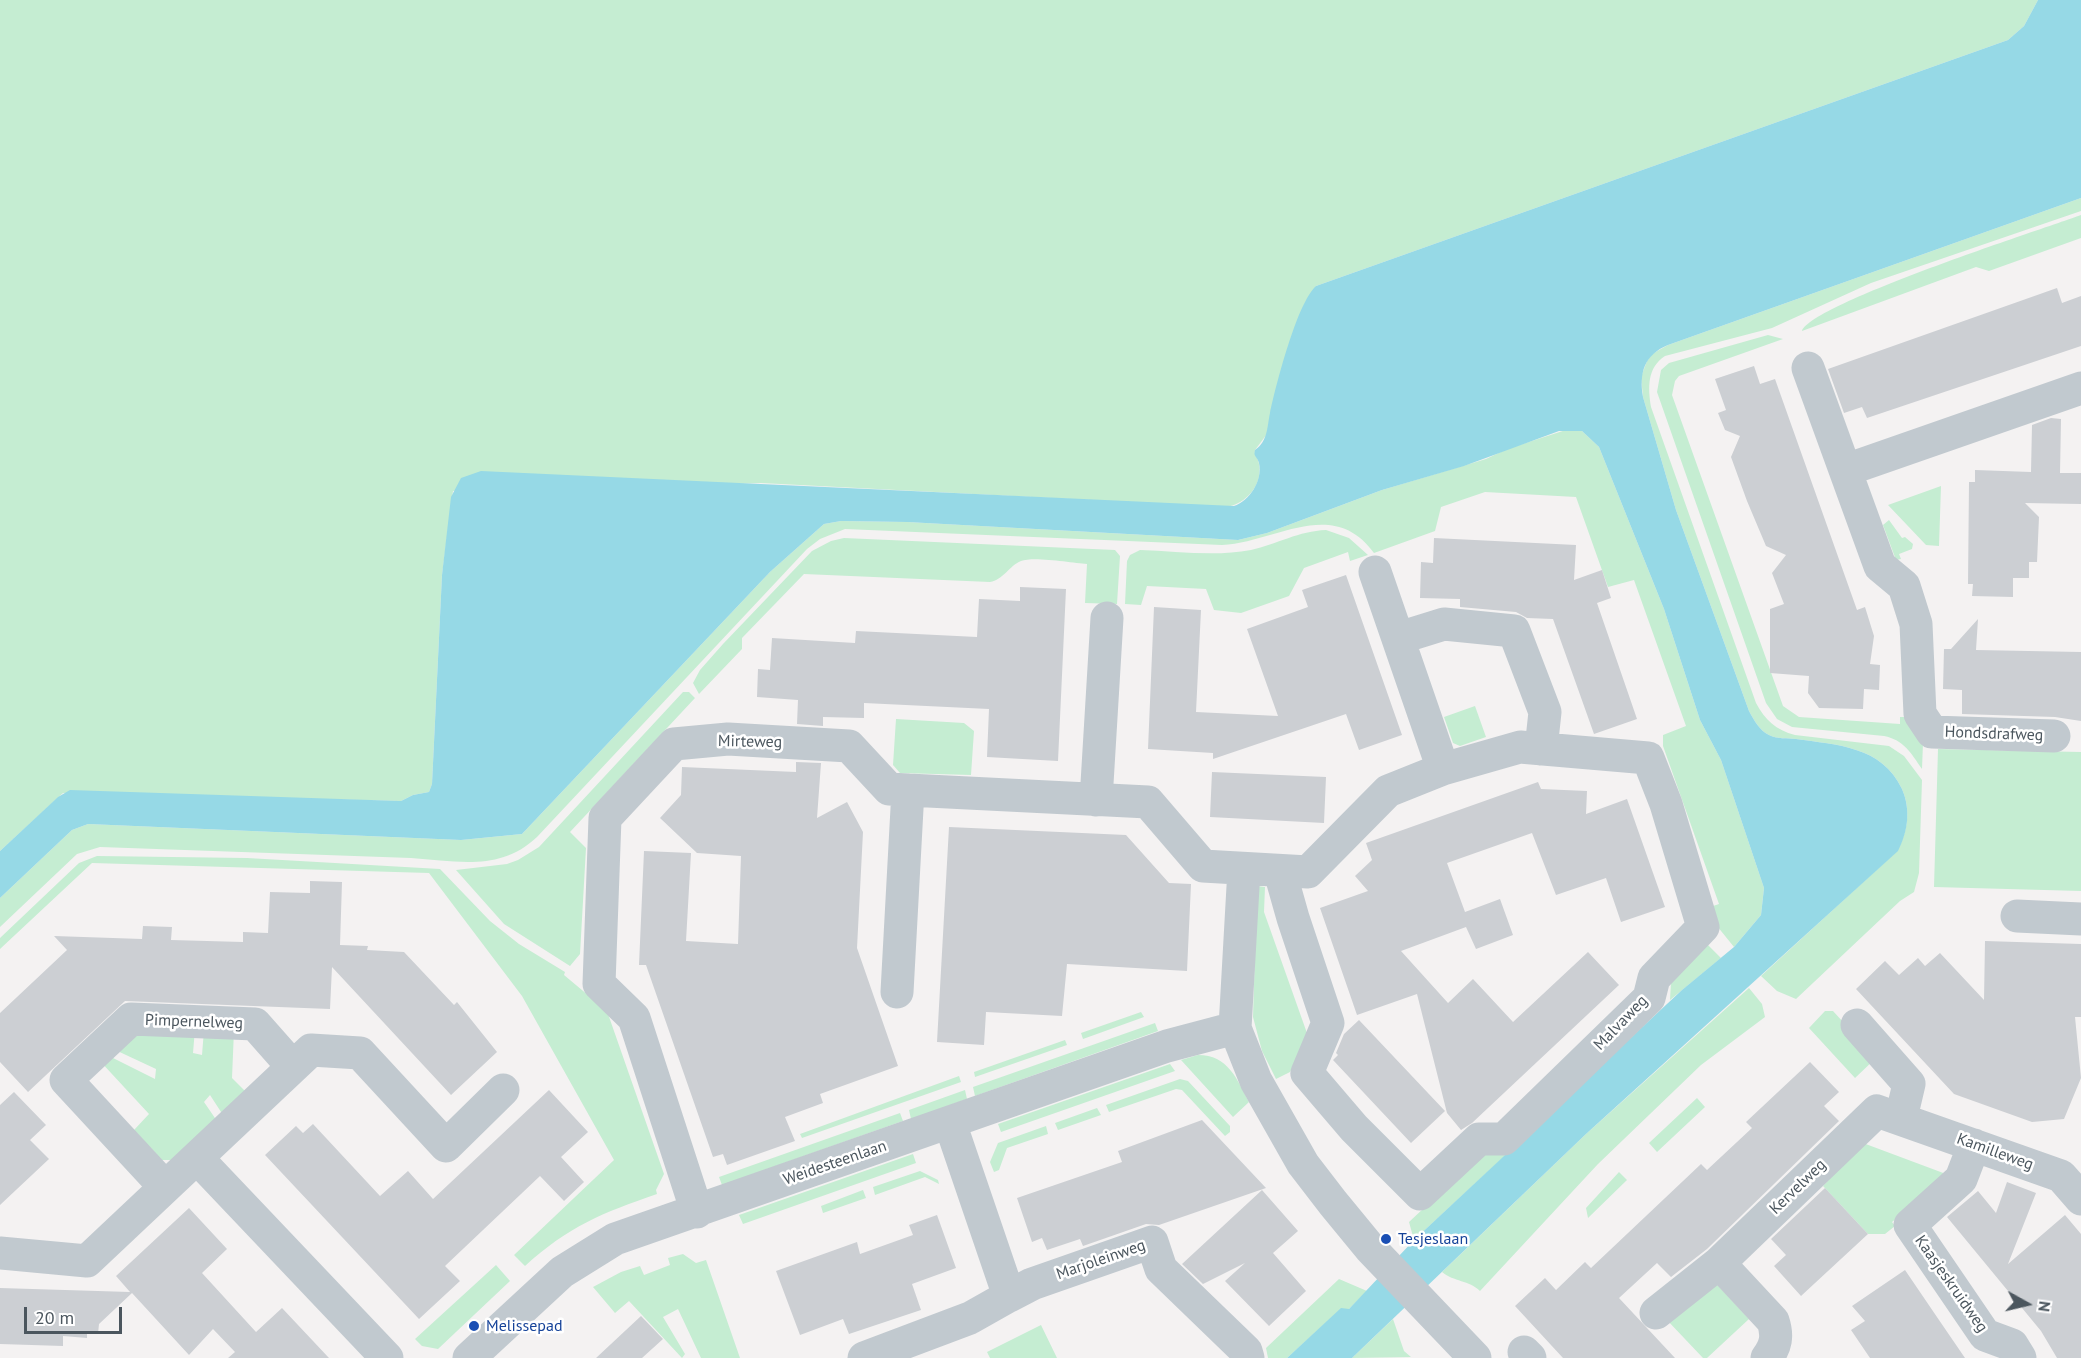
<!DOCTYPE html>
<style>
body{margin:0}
#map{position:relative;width:2081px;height:1358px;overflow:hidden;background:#f4f2f2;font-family:"PT Sans",sans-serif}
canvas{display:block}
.north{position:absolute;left:1997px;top:1274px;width:60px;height:60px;-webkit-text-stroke:4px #fff;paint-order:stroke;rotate:98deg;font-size:16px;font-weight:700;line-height:24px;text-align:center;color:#4b565e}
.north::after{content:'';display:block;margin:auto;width:21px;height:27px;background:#4b565e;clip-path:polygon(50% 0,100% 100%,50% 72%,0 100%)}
.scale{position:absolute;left:24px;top:1307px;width:98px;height:27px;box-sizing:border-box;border:3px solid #4b565e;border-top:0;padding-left:8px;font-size:18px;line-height:21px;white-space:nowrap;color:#4b565e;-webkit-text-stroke:4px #fff;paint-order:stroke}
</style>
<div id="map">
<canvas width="2081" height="1358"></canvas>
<div class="north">N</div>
<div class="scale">20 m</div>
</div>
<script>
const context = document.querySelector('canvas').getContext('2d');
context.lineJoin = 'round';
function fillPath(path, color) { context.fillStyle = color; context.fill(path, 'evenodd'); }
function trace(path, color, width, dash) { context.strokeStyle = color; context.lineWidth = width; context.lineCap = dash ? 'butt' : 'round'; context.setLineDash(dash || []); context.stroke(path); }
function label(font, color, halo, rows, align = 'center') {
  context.font = font + ' "PT Sans",sans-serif'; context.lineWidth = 5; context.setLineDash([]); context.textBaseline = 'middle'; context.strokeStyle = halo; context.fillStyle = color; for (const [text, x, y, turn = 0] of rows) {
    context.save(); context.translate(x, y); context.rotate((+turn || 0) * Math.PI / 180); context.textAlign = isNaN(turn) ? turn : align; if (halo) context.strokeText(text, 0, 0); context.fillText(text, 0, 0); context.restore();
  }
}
fillPath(new Path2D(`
 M0,0H2038L2024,26L2008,40L1316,286L1271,412L1267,434L1255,450C1254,457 1258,457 1259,464C1263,485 1246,504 1226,507L761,483L453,491L442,575L432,784L429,792L413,795L401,801L63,793L0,851Z
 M2081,198V211L1871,283L1772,328L1665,356C1647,368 1648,387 1651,407L1756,703C1765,720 1776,730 1795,735L1889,746L1904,756L1922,780L1919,873L1914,892L1900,901L1796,999L1777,991L1761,976L1897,851C1908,831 1911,810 1902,789C1882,746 1837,745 1796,739C1788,738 1776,739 1769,735C1759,730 1754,720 1749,711L1676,510L1643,397L1641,377L1647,361L1652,354L1668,345Z
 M2081,215V238L1989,271L1976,267L1802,331C1813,303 2040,230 2081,215Z
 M1768,335L1783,339L1679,376L1675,381L1672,395L1783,706L1799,717L1900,724V717H1906L1923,743L1922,769C1911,753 1904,740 1884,736L1792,727L1777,719L1766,703L1657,392L1661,370L1669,363Z
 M1569,429L1582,431L1599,447L1664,609L1700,720L1721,760L1764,888L1761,915L1734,947L1717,926L1710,907L1719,904L1663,746V735L1686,726L1634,580L1608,587L1576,497L1485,492L1441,507L1435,531L1374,553C1333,496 1276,542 1222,545L845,529L820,539L807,549L537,837C500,872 457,861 411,858L100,847L77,854L0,927V898L72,830L88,824L461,840L522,834L770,572L824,524L841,521L907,522L1238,540L1267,533L1382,490L1486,459L1507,449Z
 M1941,486L1939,546L1926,545L1888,505Z
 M1889,520L1902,538L1905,537L1913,544L1912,549L1899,554L1901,559L1896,560L1883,525Z
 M1326,530L1349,538L1368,555L1350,561L1348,552L1304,568L1289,596L1241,613L1214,610L1206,589L1147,586L1141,605L1125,604L1127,561L1130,555L1140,550C1176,551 1215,557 1251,550C1277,544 1299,531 1326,530Z
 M844,538L1115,550L1120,556L1117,604L1085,603L1087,564C1072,563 1034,556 1021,561C1009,566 1003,580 990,582L804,574L742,638V649L699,694L693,683L700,670L723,644L812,551L831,541Z
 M683,692H689L695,698L570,832L586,848L580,954L570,966L504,924L456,870L507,864L518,860L539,847Z
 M1475,706L1486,737L1460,746L1453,743L1444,717Z
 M896,719L964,723L974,731L971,775L900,773L893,765Z
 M1938,749L2081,752V891L1934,887Z
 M97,856L247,858L440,869L490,921L519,944L565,972L564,975L607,1011L664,1174L656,1190L657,1194C602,1213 569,1226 525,1266L514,1255L614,1160L522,996L429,873L92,863L0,949V938L79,863Z
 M1257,886L1265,887L1264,912L1308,1036L1290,1072L1276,1079L1262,1051L1253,1017Z
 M1707,944L1721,958L1670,1000L1671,982Z
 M1749,988L1762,1004L1765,1017L1701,1065L1598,1164L1480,1291C1469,1280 1454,1282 1442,1272L1586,1134Z
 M1825,1011H1833L1876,1058L1855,1078L1809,1028Z
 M1141,1012L1144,1017L1083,1039L1081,1033Z
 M1155,1023L1158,1031L975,1096L973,1087Z
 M134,1027L195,1029L193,1053L202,1055L204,1030H234L232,1078L248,1094L223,1115L210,1095L204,1102L217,1121L176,1160H162L134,1130L149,1114L99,1060L105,1054L155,1079L156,1069L111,1048Z
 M1065,1040L1067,1045L975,1077L974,1072Z
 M1198,1055C1228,1055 1237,1079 1249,1102L1233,1117L1181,1060Z
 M1170,1064L1175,1071L1001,1132L998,1124Z
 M959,1076L961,1082L802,1138L800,1134Z
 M1180,1079L1188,1081L1230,1126V1132L1225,1136L1182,1090L1176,1089L1109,1112L1106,1105Z
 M965,1090L967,1099L911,1119L909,1110Z
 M1697,1098L1705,1107L1657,1152L1649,1143Z
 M1097,1108L1101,1115L1058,1130L1055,1123Z
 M900,1113L903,1121L722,1185L719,1177Z
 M1046,1126L1048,1134L1007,1148L999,1170L994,1172L990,1162L998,1143Z
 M1863,1143L1954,1177L1927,1193L1892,1222L1895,1226L1885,1234H1868L1823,1186Z
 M1485,1151L1507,1154L1414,1240L1409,1222Z
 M913,1154L916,1163L743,1224L739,1215Z
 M920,1171L938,1180L939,1184L925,1177L875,1195L873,1187Z
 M1619,1172L1627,1180L1588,1218L1586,1208Z
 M863,1190L866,1198L823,1213L821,1206Z
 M683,1254L696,1263L706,1260L740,1358H701L678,1309L663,1317L685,1354L682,1358L629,1301L615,1313L593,1287L621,1272L640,1266L644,1275L670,1265L668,1258Z
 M496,1265L510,1281L438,1349L422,1346L415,1339Z
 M1710,1277L1749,1319L1707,1358H1703L1666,1319Z
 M1339,1279L1367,1291L1349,1309H1341L1287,1358H1268L1266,1348Z
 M1393,1319L1404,1351L1411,1357L1352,1358Z
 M1041,1325L1057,1358H990L987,1352Z`), '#c5edd2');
fillPath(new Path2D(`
 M2038,0H2081V198L1668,345C1644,355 1639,373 1643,397L1676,510L1749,711C1754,720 1759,730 1769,735C1776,739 1788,738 1796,739C1837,745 1882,746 1902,789C1911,810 1908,831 1898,851L1586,1134L1352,1358H1287L1341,1308L1349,1309L1414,1240L1682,990L1734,947L1761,915L1764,888L1721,760L1700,720L1664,609L1599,447L1582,431H1559L1464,466L1382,490L1267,533L1238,540L907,522L841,521L824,524L770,572L522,834L461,840L88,824L72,830L0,898V851L58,797L70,790L401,801L413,795L429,792L432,784L442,575L451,497L461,478L481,471L1234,506C1249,501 1263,481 1259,463C1257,456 1253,457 1255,450C1268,441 1267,427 1270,413C1276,385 1297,303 1316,286L2008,40L2024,26Z`), '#96d9e6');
fillPath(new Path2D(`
 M2057,288L2062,303L2081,296V346L1867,418L1862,407L1844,413L1828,369Z
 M1754,366L1760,384L1775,379L1857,610L1865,607L1874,636L1870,664L1880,665L1879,690L1864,689L1863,709L1819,708L1808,693L1809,676L1770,673V609L1784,604L1772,573L1786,555L1766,546L1747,501L1731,457L1740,436L1725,430L1718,413L1726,410L1715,379Z
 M2051,418L2061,419L2060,473H2081V504L2025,503L2039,517L2037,562H2029V578H2013V597L1972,596L1973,584H1968L1969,482H1975V470L2031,472L2032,425Z
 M1434,538L1576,545L1574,580L1602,570L1611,598L1597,603L1637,719L1594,734L1553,619L1527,618L1516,612L1460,607V599L1420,598L1421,562L1433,563Z
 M1346,575L1402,735L1359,750L1346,714L1213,759V753L1148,749L1154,607L1201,610L1196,712L1278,716L1247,629L1308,607L1302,590Z
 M1020,587L1066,589L1058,761L987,757L989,709L864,703V718L823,717V726L797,724L798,700L757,697L758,669L770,670L772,638L855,643L856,631L977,637L979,599L1020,601Z
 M1978,619L1976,650L2081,652V721L2055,717L1962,714V690L1943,689L1944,649H1951Z
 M796,762L821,763L817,818L847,802L863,832L857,948L898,1066L820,1094L823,1103L785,1117L795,1141L727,1165L723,1154L713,1157L646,965H639L644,851L691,853L686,941L738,944L741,856L697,853L660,818L681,795L682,767L796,772Z
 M1212,772L1326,777L1324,823L1210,817Z
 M1538,782L1541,789L1587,791L1586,814L1627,799L1665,907L1621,922L1606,878L1556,895L1532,833L1447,863L1465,912L1500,899L1513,935L1476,949L1466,927L1401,951L1448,1003L1473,979L1513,1022L1588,952L1619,985L1472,1123L1461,1130L1447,1113L1417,994L1357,1015L1320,908L1368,891L1355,876L1372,860L1366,843Z
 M949,827L1126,835L1169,883L1191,884L1187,971L1067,964L1062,1016L986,1012L984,1045L937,1042Z
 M310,881L342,882L340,945L368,946L367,950L404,952L454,1005L457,1002L497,1052L451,1095L332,967L330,1009L125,1001L28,1092L0,1062V1013L67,950L54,936L142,939L143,926L172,927L171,940L243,942V932L268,933L270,892L310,893Z
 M1985,941L2081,944V1017H2075L2081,1078L2064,1119L2032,1122L1954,1094L1856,989L1885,961L1899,975L1918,958L1925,966L1940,953L1984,1000Z
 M1359,1020L1445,1111L1411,1143L1333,1060L1338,1055L1336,1053L1344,1034Z
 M1810,1062L1839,1092L1824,1106L1839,1121L1707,1249L1671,1277L1657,1263L1619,1298L1675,1358H1563L1515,1306L1545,1278L1556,1290L1585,1262L1591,1268L1701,1164L1707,1170L1752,1128L1746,1122Z
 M549,1090L588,1132L561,1157L584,1182L564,1201L540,1176L445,1266L460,1281L419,1319L265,1155L296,1126L303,1133L313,1124L380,1196L408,1171L433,1199Z
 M14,1092L46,1125L30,1140L49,1159L0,1205V1105Z
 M1202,1120L1266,1188L1159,1225L1146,1224L1083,1246L1080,1239L1047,1250L1042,1238L1032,1242L1017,1198L1122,1162L1118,1151Z
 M2007,1182L2036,1193L2008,1264L2065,1215L2081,1234V1358H2057L2041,1331L1947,1217L1978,1191L1996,1213Z
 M1825,1188L1868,1234L1801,1296L1774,1266L1786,1255L1771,1239Z
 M1262,1190L1298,1231L1273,1253L1306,1291L1269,1326L1225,1281L1245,1263L1203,1284L1182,1264Z
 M189,1208L227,1249L202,1273L256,1332L282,1308L329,1358H228L235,1352L213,1329L189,1355L132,1293L99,1324L98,1334H87V1338L63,1336V1346L0,1344V1288L130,1292L116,1276Z
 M937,1215L956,1268L912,1284L921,1310L849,1334L843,1319L800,1335L776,1271L857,1242L860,1254L913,1235L909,1225Z
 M1905,1270L1939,1320L1965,1358H1870L1851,1330L1865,1321L1852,1306Z
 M641,1316L663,1339L642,1358H596Z`), '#cccfd3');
trace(new Path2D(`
 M1808,368L1880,566L1904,586L1916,624L1920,714L1932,732L2054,736
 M1846,470L2081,388
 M1375,572L1443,769
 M1399,638L1444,624L1514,631L1545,712L1541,749
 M1096,800L1107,618
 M1244,869L1235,1028L1256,1081L1303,1164L1333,1203L1370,1248L1475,1358
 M2017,916L2081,919
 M897,992L908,790L1148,802L1203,866L1308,872L1388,791L1443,769L1520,747L1648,758L1666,804L1703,927L1654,978L1649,998L1504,1139H1479L1420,1194L1354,1128L1307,1073L1328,1023L1293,918L1280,872
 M1857,1025L1909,1084L1901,1118
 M1974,1145L1961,1179L1910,1225L1985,1335L2012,1345L2020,1358
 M197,1158L387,1358
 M165,1187L66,1080L131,1019L255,1024L293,1067
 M697,1212L634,1018L599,984L605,818L674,744L728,739L849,746L889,789L908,790
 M0,1253L87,1261L311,1050L360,1053L446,1146L503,1090
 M1009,1296L1032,1284L1152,1242L1161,1269L1246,1351L1248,1358
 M1656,1313L1719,1263
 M1524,1352L1530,1358
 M469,1358L562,1272L615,1239L1167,1046L1235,1028
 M864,1358L970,1318L1009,1296L950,1123
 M1767,1358C1776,1346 1778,1336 1773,1321L1719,1263L1877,1111L2061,1176L2081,1199`), '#c1c9cf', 33);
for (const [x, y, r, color] of [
 [1386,1239,6,"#1a4fb4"],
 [474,1326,6,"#1a4fb4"]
]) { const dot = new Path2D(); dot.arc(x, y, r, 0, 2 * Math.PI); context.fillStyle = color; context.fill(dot); trace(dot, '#fff', 2); }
label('16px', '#4b565e', '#fff', [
 ["Hondsdrafweg",1994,734,2],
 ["Mirteweg",750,742,1],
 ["Pimpernelweg",194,1022,2],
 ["Malvaweg",1621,1023,-46],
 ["Kamilleweg",1995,1152,20],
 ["Weidesteenlaan",835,1163,-19],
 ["Kervelweg",1798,1187,-44],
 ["Marjoleinweg",1101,1260,-19],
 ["Kaasjeskruidweg",1951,1284,55]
]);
label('16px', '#164399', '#fff', [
 ["Tesjeslaan",1398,1239],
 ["Melissepad",486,1326]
], 'left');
</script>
